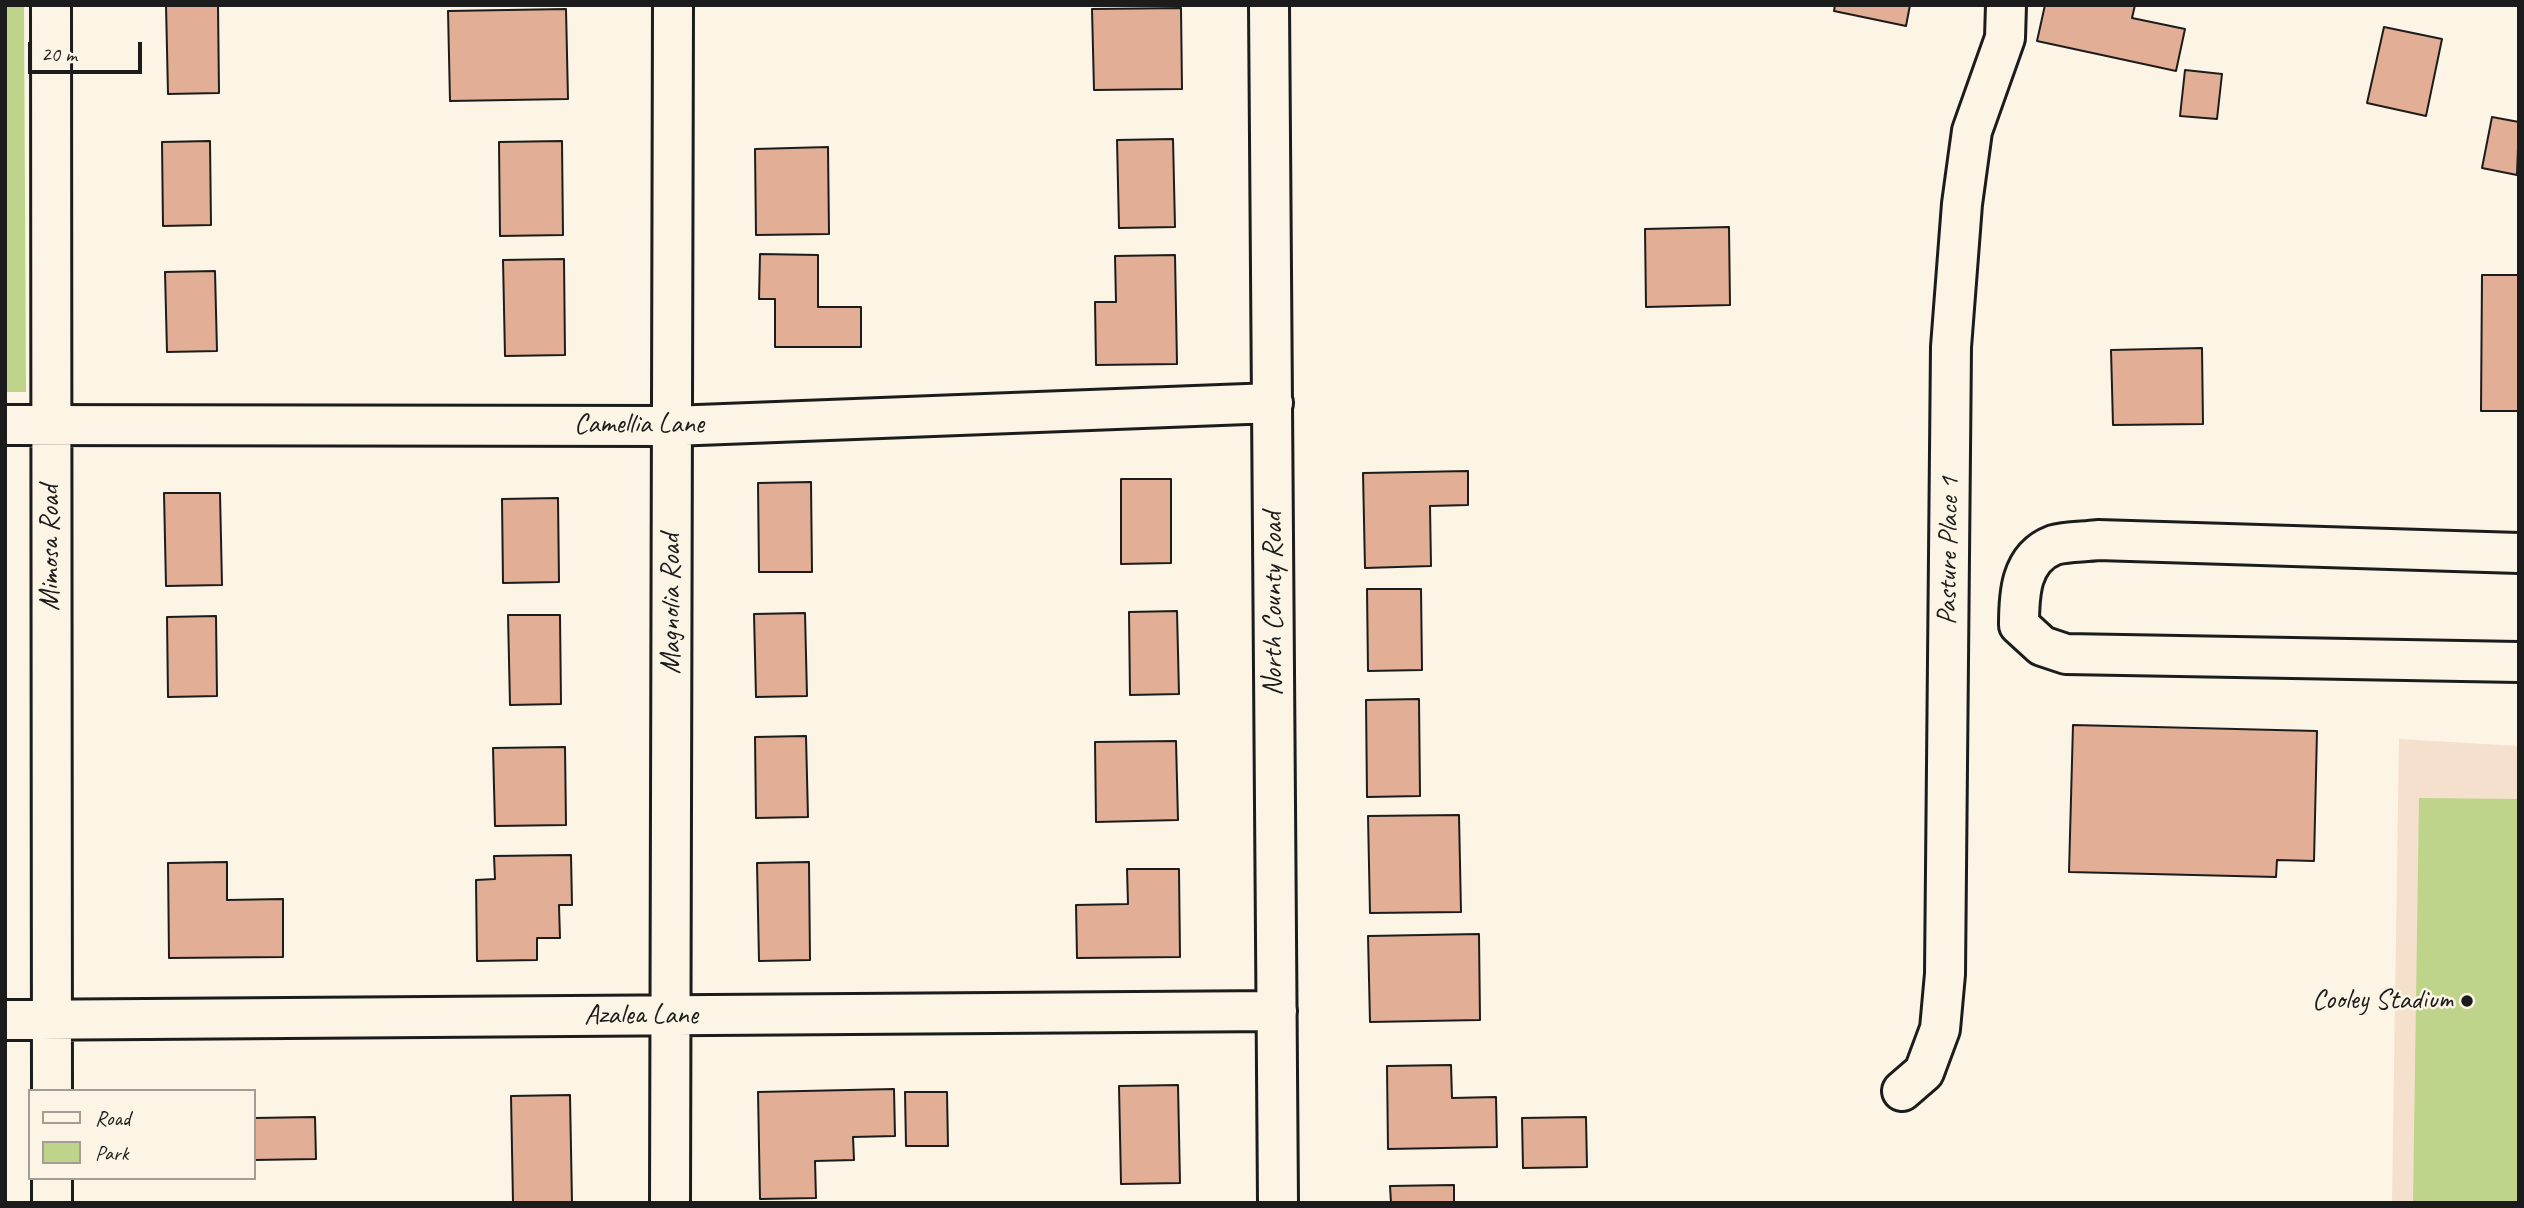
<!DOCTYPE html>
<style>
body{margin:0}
#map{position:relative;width:2524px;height:1208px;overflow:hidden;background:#fcf5e5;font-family:Caveat,sans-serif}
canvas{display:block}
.frame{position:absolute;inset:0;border:7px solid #1c1c1c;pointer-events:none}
.legend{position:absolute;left:28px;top:1089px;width:228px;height:91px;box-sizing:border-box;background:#fcf5e5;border:2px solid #a29e95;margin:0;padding:9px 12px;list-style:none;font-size:21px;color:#1c1c1c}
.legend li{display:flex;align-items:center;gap:14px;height:35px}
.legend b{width:35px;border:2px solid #a29e95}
.scale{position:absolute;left:28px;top:42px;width:114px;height:32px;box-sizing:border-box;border:4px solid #1c1c1c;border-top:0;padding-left:9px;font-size:21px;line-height:24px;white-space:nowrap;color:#1c1c1c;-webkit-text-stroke:5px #fcf5e5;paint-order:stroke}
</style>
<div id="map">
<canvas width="2524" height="1208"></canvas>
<div class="frame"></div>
<ul class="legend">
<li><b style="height:9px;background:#fcf5e5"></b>Road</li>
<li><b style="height:19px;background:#bed48a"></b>Park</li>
</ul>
<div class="scale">20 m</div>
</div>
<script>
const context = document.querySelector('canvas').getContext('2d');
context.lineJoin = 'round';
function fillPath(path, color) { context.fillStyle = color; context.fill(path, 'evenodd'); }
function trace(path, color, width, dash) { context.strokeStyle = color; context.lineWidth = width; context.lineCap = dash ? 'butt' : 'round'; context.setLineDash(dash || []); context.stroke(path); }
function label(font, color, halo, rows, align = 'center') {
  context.font = font + ' Caveat,sans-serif'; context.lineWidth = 5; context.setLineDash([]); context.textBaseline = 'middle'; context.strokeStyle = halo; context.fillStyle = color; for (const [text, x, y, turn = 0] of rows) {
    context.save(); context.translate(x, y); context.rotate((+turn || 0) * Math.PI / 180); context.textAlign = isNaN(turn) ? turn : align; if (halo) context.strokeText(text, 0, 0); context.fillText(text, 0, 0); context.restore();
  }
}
fillPath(new Path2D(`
 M2399,739L2519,746V1203H2392Z`), '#f4e0cd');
fillPath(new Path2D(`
 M5,5H24L26,392H5Z
 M2419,798L2519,799V1203H2413Z`), '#bed48a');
const building = new Path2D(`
 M166,5H218L219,93L168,94Z
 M1835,5H1910L1906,26L1834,11Z
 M2045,5H2135L2132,18L2185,29L2176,71L2037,41Z
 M1181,8L1182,89L1094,90L1092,9Z
 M566,9L568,99L450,101L448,11Z
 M2384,27L2442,39L2426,116L2367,103Z
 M2185,70L2222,74L2217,119L2180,116Z
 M2492,117L2519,122L2517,175L2482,168Z
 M1173,139L1175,227L1119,228L1117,140Z
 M210,141L211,225L163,226L162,142Z
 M562,141L563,235L500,236L499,142Z
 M828,147L829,234L756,235L755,149Z
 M1729,227L1730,305L1646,307L1645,229Z
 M760,254L818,255V307H861V347H775V299H759Z
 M1175,255L1177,364L1096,365L1095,302H1116L1115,256Z
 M564,259L565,355L505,356L503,260Z
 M215,271L217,351L167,352L165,272Z
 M2482,275H2519V411H2481Z
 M2202,348L2203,424L2113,425L2111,350Z
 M1468,471V505L1430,506L1431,566L1365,568L1363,473Z
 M1121,479H1171V563L1121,564Z
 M811,482L812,572H759L758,483Z
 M164,493H220L222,585L166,586Z
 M558,498L559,582L503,583L502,499Z
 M1367,589H1421L1422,670L1368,671Z
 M1177,611L1179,694L1130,695L1129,612Z
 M805,613L807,696L756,697L754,614Z
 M508,615H560L561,704L510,705Z
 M216,616L217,696L168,697L167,617Z
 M1419,699L1420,796L1367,797L1366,700Z
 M2073,725L2317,731L2314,861L2277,860L2276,877L2069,872Z
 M806,736L808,817L756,818L755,737Z
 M1176,741L1178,820L1096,822L1095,742Z
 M565,747L566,825L495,826L493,748Z
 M1459,815L1461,912L1370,913L1368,816Z
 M571,855L572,905H559L560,938H537V960L477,961L476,880L495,879L494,856Z
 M227,862V900L283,899V957L169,958L168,863Z
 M809,862L810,960L759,961L757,863Z
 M1127,869H1179L1180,957L1077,958L1076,905L1128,904Z
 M1479,934L1480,1020L1370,1022L1368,936Z
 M1451,1065L1452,1098L1496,1097L1497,1147L1388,1149L1387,1066Z
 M1178,1085L1180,1183L1121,1184L1119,1086Z
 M894,1089L895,1136L853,1137L854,1160L815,1161L816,1198L760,1199L758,1092Z
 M905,1092H947L948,1146H906Z
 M570,1095L572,1203H513L511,1096Z
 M315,1117L316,1159L254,1160V1118Z
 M1586,1117L1587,1167L1523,1168L1522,1118Z
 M1454,1185V1203H1391L1390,1186Z`);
fillPath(building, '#e2ae95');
trace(building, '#1c1c1c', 2);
const minor = new Path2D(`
 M51,5L52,1091
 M1269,5L1278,1203
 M5,425L672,426L1273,403
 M2519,553L2098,540C2085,542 2067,541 2054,545C2020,558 2019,595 2019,625L2042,646L2066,654L2519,662
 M5,1020L1277,1011
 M1902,1091L1924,1072L1940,1029L1945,974L1951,347L1962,204L1972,131L2005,38L2006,5
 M52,1178V1203
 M670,1203L673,5`);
trace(minor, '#1c1c1c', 44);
trace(minor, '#fcf5e5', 38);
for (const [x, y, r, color] of [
 [2467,1001,7,"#1c1c1c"]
]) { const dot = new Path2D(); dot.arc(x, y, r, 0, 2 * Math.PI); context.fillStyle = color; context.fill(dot); trace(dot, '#fcf5e5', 2.5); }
label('28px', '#1c1c1c', '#fcf5e5', [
 ["Camellia Lane",639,425],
 ["Mimosa Road",51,548,-90],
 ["Pasture Place 1",1949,551,-89],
 ["Magnolia Road",672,604,-90],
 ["North County Road",1274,604,-90],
 ["Azalea Lane",641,1016]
]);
label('28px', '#1c1c1c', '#fcf5e5', [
 ["Cooley Stadium",2453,1001]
], 'right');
</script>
